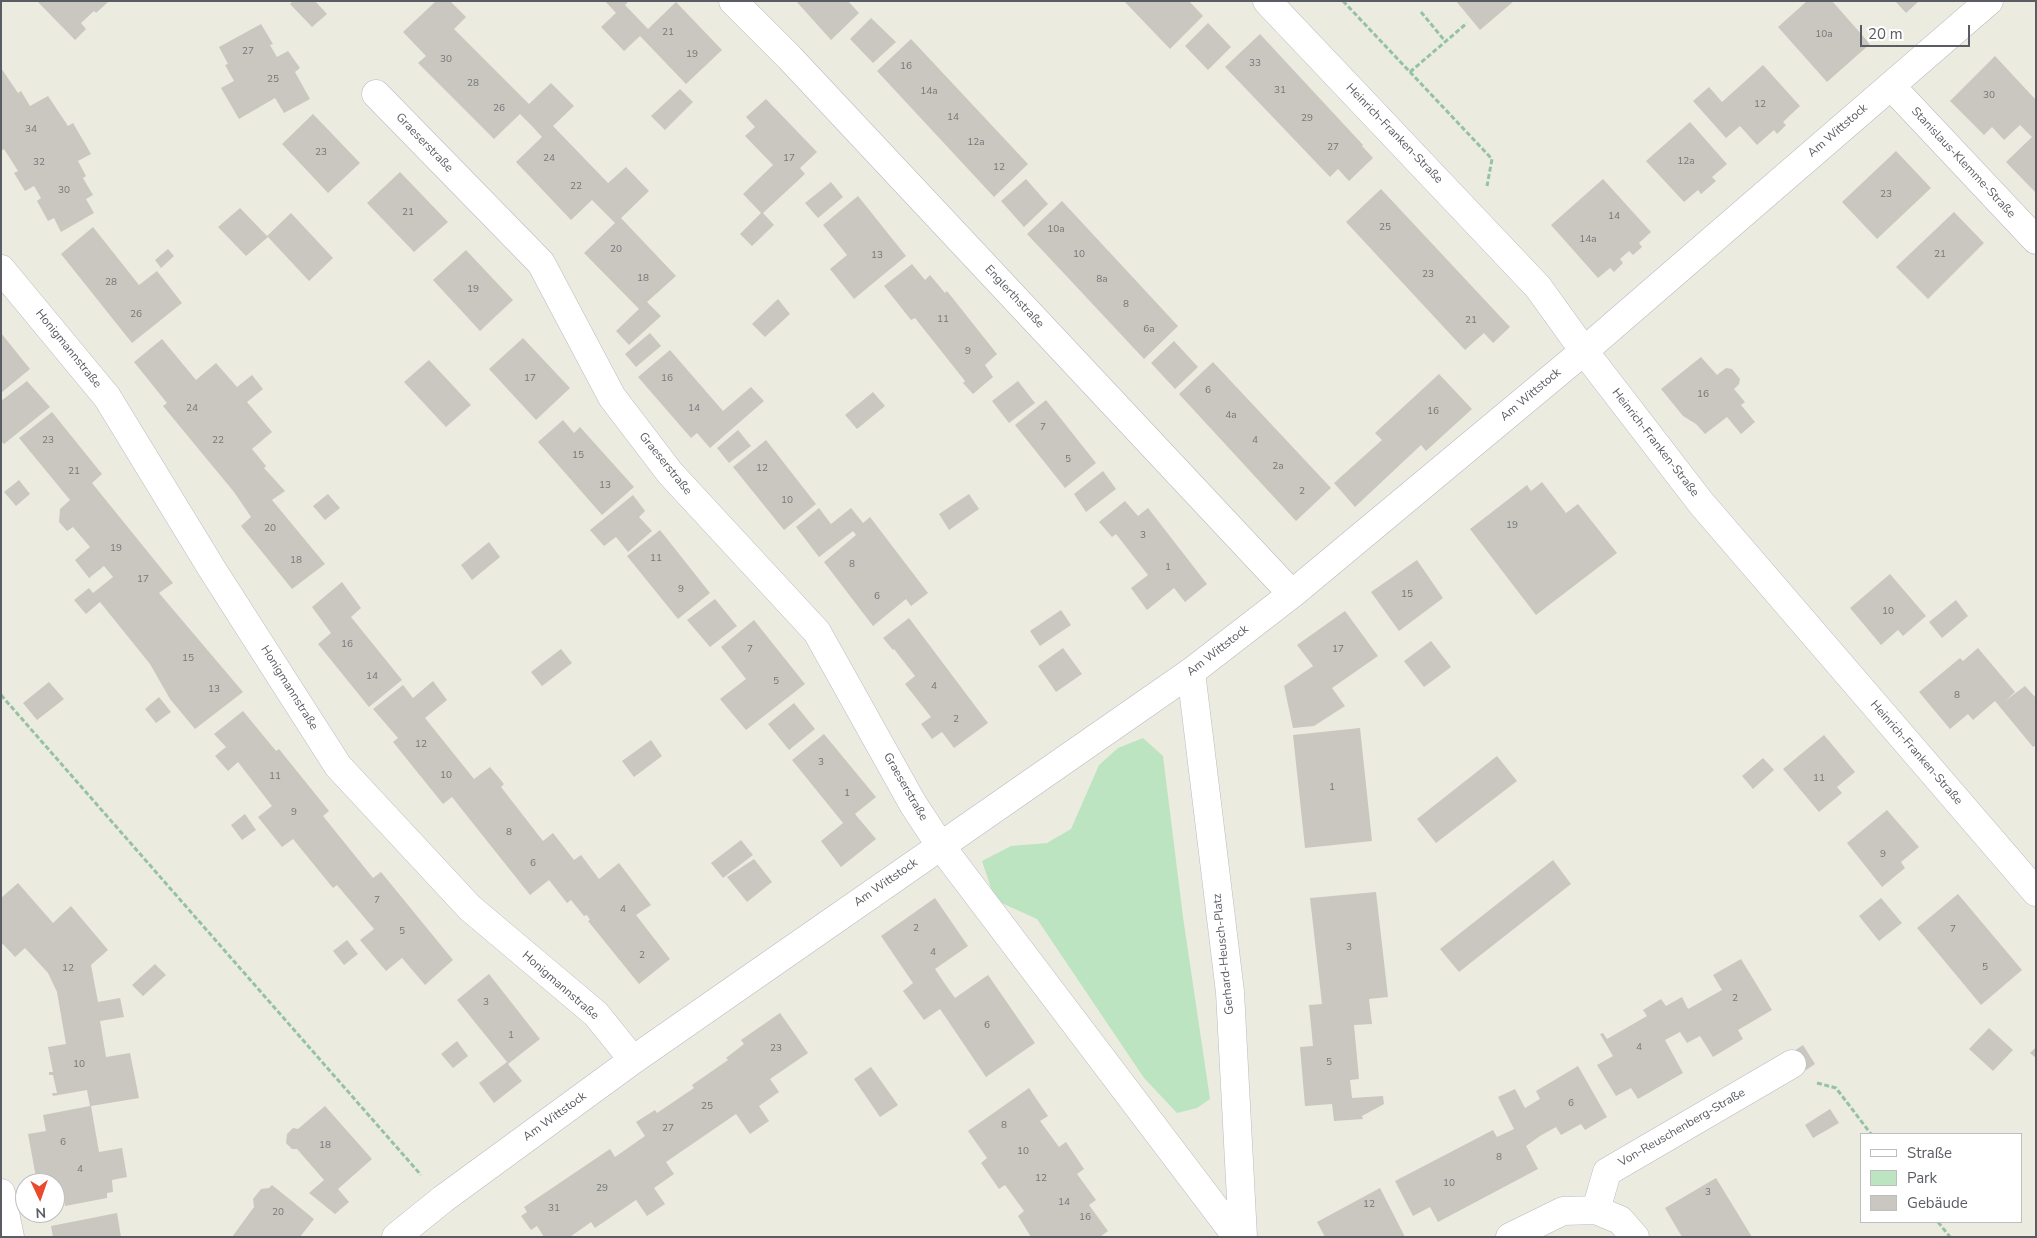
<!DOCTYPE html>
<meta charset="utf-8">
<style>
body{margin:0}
#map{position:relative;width:2037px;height:1238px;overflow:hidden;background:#ecebe0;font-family:"Nunito Sans",sans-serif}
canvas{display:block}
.frame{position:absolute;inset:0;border:2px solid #595c62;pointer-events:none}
.legend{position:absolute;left:1860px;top:1133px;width:162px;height:90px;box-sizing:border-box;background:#fff;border:1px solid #bdbec0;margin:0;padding:6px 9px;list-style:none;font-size:15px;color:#595c62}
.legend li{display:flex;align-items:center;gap:10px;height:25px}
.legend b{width:25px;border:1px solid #bdbec0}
.north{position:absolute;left:15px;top:1173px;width:50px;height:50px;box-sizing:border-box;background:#fff;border:1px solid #bdbec0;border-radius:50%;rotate:177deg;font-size:14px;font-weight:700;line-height:20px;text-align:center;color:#595c62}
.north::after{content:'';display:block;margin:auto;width:18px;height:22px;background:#e84a2b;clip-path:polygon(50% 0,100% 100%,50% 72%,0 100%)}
.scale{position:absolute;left:1860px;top:25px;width:110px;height:22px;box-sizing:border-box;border:2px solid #595c62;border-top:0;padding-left:6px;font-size:15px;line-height:18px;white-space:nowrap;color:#595c62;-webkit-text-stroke:4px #fff;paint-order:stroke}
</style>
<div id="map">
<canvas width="2037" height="1238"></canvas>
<div class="frame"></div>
<ul class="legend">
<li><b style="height:6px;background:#fff"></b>Straße</li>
<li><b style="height:14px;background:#bce4c0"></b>Park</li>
<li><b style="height:14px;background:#c9c7c0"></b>Gebäude</li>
</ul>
<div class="north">N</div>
<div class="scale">20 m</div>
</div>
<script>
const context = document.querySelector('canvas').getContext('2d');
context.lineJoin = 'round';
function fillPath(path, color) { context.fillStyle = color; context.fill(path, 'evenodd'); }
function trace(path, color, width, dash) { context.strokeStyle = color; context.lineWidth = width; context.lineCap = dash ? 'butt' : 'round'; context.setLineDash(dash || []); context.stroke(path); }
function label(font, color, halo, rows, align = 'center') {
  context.font = font + ' "Nunito Sans",sans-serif'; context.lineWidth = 5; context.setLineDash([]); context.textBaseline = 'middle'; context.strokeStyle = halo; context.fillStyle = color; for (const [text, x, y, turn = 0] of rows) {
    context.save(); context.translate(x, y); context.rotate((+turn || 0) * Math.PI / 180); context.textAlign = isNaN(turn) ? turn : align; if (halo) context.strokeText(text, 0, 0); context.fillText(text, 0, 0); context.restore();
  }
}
fillPath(new Path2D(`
 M1143,738L1163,756L1183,917L1210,1099L1197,1108L1177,1113L1144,1078L1037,919L995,900L982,861L1011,846L1047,843L1071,829L1099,765L1118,748Z`), '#bce4c0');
fillPath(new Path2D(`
 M37,1H107L108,2L96,13L94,11L81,23L86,29L75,40Z
 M293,1H315L327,14L312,27L290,4Z
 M436,1H450L466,17L454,29L529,104L551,83L574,106L553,126L608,183L626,167L649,191L621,218L676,276L647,302L661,316L629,345L616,331L639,309L584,253L615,223L592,200L571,220L516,162L542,137L531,125L520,114L494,139L418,63L426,56L403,32Z
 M605,1H629L625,5L648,29L676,2L722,50L686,84L640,36L624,51L601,27L616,13Z
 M796,1H848L859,13L831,40Z
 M1124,1H1189L1203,16L1170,49Z
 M1456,1H1514L1480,30Z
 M1807,1H1832L1870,44L1827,82L1778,27Z
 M1895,1H1919L1906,13Z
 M871,18L896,42L873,63L850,39Z
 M1208,23L1231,47L1208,70L1185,46Z
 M261,24L273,44L270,45L277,57L288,51L300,68L295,72L310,99L284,113L275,98L239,119L221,88L234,81L225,65L228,64L219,47Z
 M1260,34L1363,145L1362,146L1373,158L1349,181L1338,169L1330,177L1225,67Z
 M911,39L1028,164L994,197L877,71Z
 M1995,56L2036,100V193L2006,162L2032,137L2020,125L2004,140L1992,127L1984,135L1950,101Z
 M1763,65L1800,106L1783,122L1786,125L1777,134L1774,130L1757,145L1740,126L1726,138L1693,101L1709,87L1722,102Z
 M1,68L18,93L21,91L30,106L48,96L68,126L73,123L91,154L78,161L86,176L83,178L93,195L86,199L94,213L61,232L54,218L48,221L37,201L41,198L34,186L25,191L14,173L18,171L4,149L1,151Z
 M680,89L693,102L665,130L651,116Z
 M766,99L817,152L800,168L805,174L763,213L774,225L752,246L740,234L761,213L743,194L773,165L745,136L755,127L746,117Z
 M313,114L360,163L328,193L282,144Z
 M1690,122L1727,164L1712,177L1716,181L1701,194L1698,190L1684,202L1646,161Z
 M1896,151L1931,188L1877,239L1842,202Z
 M400,172L448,222L414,252L367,203Z
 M1026,179L1048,204L1024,227L1001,201Z
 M1603,179L1651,232L1639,243L1642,247L1633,255L1629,251L1620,259L1623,263L1614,272L1610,268L1598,278L1551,225Z
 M831,182L843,197L818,218L805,203Z
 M1381,189L1510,327L1493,343L1484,333L1465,350L1346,222Z
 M858,196L906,256L854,299L830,269L847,255L823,225Z
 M1062,201L1178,326L1144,359L1027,234Z
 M240,208L267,236L291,213L333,258L309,281L268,237L246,256L218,227Z
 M1954,212L1984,243L1928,299L1896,267Z
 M93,227L139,285L157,271L182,303L132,343L61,254Z
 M168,249L174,256L161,268L155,260Z
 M466,250L513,300L480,331L433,280Z
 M912,264L925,280L930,275L945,293L947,291L997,354L985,365L993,377L973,394L963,383L965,381L915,318L911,320L884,286Z
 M778,299L790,314L765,337L752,324Z
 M1,333L30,369L1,393Z
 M650,333L661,346L636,367L625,354Z
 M523,338L570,388L536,420L489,369Z
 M162,339L196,380L216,363L237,387L252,375L263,389L247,402L272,432L252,449L266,466L264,468L285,491L272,500L325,564L292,589L241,526L251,517L234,492L163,406L167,403L134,362Z
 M1174,341L1198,367L1175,389L1151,363Z
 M670,350L723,411L751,387L764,401L710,448L697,433L691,438L638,377Z
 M1701,357L1717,375L1726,368L1732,369L1740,379L1739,384L1734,389L1745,402L1741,405L1755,422L1741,434L1727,417L1705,434L1696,424L1683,416L1661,389Z
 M429,360L471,405L446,427L404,382Z
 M1213,362L1331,488L1296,521L1179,394Z
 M1439,374L1472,409L1426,451L1421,445L1355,507L1334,483L1382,440L1375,433Z
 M27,381L50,407L4,444L1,441V401Z
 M1018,381L1035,403L1009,423L992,401Z
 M873,392L885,406L857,429L845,415Z
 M1046,400L1096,463L1065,488L1015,425Z
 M52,412L102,474L92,483L173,583L159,593L243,692L195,729L170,699L150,664L100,602L86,614L74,600L89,588L93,593L113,577L104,566L89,578L75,560L90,547L73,527L67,531L59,522L60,509L70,500L19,438Z
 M563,420L574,433L580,427L634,487L602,515L538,442Z
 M738,430L751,446L729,463L717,448Z
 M766,440L816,504L784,530L733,467Z
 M1103,471L1116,489L1086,512L1074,494Z
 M19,480L30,494L16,506L4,492Z
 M1542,482L1566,513L1578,504L1617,553L1536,615L1470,529L1527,485L1531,491Z
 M328,494L340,508L325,520L313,506Z
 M969,494L979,509L949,530L939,514Z
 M633,495L645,511L639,517L652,531L628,552L616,537L604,546L590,530Z
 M1125,501L1138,516L1148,508L1207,584L1185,602L1174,588L1147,610L1131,588L1148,575L1116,534L1112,537L1099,522Z
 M819,508L831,524L851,508L863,523L870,517L928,593L911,606L906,599L873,626L824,562L856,535L853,531L819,557L796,527Z
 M660,530L710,593L678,619L627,556Z
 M489,542L500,557L472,580L461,565Z
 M1417,560L1443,598L1399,631L1371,592Z
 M1890,574L1926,616L1903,636L1898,630L1881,645L1850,608Z
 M342,582L361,608L351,617L402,680L369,707L318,644L331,633L312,607Z
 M715,599L737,626L710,647L687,620Z
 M1956,600L1968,616L1942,638L1929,622Z
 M1061,610L1071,625L1040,646L1030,631Z
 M1345,611L1378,656L1332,688L1345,706L1314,726L1293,728L1284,686L1313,666L1297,645Z
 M909,618L988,723L954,748L942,732L932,739L921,724L931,717L905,684L915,676L894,649L893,650L883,638Z
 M754,620L805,684L746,730L720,699L746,679L721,647Z
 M1431,641L1451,667L1424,687L1404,661Z
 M1063,648L1082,674L1056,692L1038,666Z
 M1978,648L2015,692L2005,701L2025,686L2036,698V745L2033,747L1995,701L1973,720L1968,714L1950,729L1919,692L1960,658L1963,661Z
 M561,649L572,663L542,686L531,672Z
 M433,681L447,700L425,718L474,779L490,767L504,784L501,787L543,841L553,833L574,860L581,855L599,879L619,863L651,905L636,915L670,959L639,984L588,921L590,920L587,915L584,916L571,900L567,903L549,880L530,895L452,797L443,804L393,742L398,738L373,709L403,685L413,698Z
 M49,682L64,699L37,720L23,703Z
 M159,697L171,712L156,723L145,709Z
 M794,703L815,729L789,750L768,724Z
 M243,711L276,751L279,749L329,811L323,816L373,878L381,872L453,960L425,985L402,958L386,971L360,940L374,929L337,885L333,888L293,839L282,847L258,817L272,806L238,762L228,771L215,756L226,747L214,734Z
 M1360,728L1372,841L1305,848L1293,735Z
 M824,734L876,797L855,814L876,839L841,867L821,841L843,823L792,760Z
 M1824,735L1855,772L1837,787L1842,793L1819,812L1783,769Z
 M651,740L662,756L634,777L622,761Z
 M1497,756L1517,781L1436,843L1417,819Z
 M1763,758L1774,770L1753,789L1742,776Z
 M1887,810L1919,847L1901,862L1905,868L1882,887L1847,843Z
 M245,814L256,830L242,840L231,825Z
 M741,840L753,855L723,878L711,863Z
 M754,859L772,882L747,902L727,877Z
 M1553,860L1571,884L1459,972L1440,949Z
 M18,883L53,923L71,906L108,950L91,965L98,1002L120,998L124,1017L100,1021L106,1057L130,1053L139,1098L91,1106L99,1152L122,1148L127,1177L112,1180L113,1192L107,1193V1198L65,1206L62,1189L55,1191V1183H37L28,1134L46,1131L43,1115L90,1106L87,1090L53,1096L52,1093H57L53,1075H49V1072H53L48,1047L66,1044L57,992L48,973L25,948L15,957L3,944L1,945V898Z
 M1376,892L1388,997L1369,999L1372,1024L1354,1025L1359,1079L1350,1080L1352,1098L1383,1096L1384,1104L1362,1116L1363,1119L1334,1121L1332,1104L1305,1106L1300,1047L1313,1046L1309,1005L1322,1004L1310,898Z
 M1958,894L2022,970L1981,1005L1917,928Z
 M935,898L968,946L935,969L945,984L955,998L988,975L1035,1043L986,1077L940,1009L924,1020L903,991L913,983L881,936Z
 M1881,898L1902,923L1879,941L1859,916Z
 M347,940L358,954L344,965L333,951Z
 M1741,959L1772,1010L1738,1030L1743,1039L1713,1057L1700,1036L1687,1043L1680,1032L1665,1040L1683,1073L1638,1099L1631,1088L1616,1096L1597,1065L1613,1056L1600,1034L1603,1033L1607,1039L1647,1016L1643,1010L1661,999L1666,1006L1682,997L1688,1009L1722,990L1713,975Z
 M155,964L166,975L143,996L132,985Z
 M489,974L540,1039L508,1064L522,1081L494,1103L479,1083L507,1062L457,1000Z
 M780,1013L808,1053L770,1079L779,1092L759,1106L769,1121L750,1134L736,1114L666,1162L674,1174L654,1188L665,1204L647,1216L636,1200L595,1228L591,1222L570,1237H544L537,1226L531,1230L521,1216L527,1212L524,1207L610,1149L615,1157L645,1136L636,1122L655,1110L657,1113L694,1088L692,1085L728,1060L726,1058L744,1044L741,1040Z
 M1989,1028L2013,1050L1993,1071L1969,1049Z
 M457,1041L468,1056L453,1068L441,1054Z
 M1803,1045L1815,1064L1803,1072L1791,1053Z
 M2036,1047V1058L2030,1053Z
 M1578,1066L1607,1117L1585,1130L1581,1124L1561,1135L1556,1127L1540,1136L1526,1146L1538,1169L1438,1222L1430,1207L1413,1216L1395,1181L1493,1130L1497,1137L1514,1129L1498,1097L1515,1089L1525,1108L1540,1099L1536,1091Z
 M871,1067L898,1105L880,1117L854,1079Z
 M1029,1088L1048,1116L1040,1121L1059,1147L1066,1142L1084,1169L1077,1174L1096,1200L1089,1205L1108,1231L1100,1237H1031L1018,1216L1024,1211L1005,1185L999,1189L981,1163L987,1158L968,1131Z
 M325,1106L372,1159L338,1189L349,1202L335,1214L309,1193L324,1180L297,1149H292L286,1143L287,1134L293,1128L298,1129Z
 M1830,1109L1839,1123L1813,1138L1805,1125Z
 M1716,1178L1752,1237H1682L1665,1208Z
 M272,1185L314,1219L300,1237H232L254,1207L253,1199L261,1189L269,1188Z
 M1380,1188L1405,1237H1325L1317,1222Z
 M117,1213L121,1237H53L51,1226Z`), '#c9c7c0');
const street = new Path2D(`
 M733,1L789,57L1292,594
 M1267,1L1538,287L1584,351L1701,503L2036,892
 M1891,86L2036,240
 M376,94L541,263L612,397L670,473L817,632L913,804L940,845L1237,1237
 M1,269L107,397L212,569L338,766L470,908L596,1014L633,1060
 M1191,672L1230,992L1243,1237
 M1,1193L10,1237
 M1596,1210L1620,1220L1635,1237
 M396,1237L443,1199L633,1060L1191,672L1292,594L1584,351L1989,1
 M1510,1237L1563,1211L1596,1210L1607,1172L1792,1064`);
trace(street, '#b8bac0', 29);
trace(new Path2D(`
 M1343,1L1492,159L1487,186
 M1421,12L1445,41
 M1410,72L1467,23
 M1,695L421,1175
 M1817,1083L1836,1088L1871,1134
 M1938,1222L1950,1237`), '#95c2a5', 3, [5, 2.5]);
trace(street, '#fff', 28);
label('10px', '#75777a', null, [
 ["21",668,33],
 ["10a",1824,35],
 ["27",248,52],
 ["19",692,55],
 ["30",446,60],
 ["33",1255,64],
 ["16",906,67],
 ["25",273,80],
 ["28",473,84],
 ["31",1280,91],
 ["14a",929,92],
 ["30",1989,96],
 ["12",1760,105],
 ["26",499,109],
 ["14",953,118],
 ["29",1307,119],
 ["34",31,130],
 ["12a",976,143],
 ["27",1333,148],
 ["23",321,153],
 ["24",549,159],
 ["17",789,159],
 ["12a",1686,162],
 ["32",39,163],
 ["12",999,168],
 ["22",576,187],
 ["30",64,191],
 ["23",1886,195],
 ["21",408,213],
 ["14",1614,217],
 ["25",1385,228],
 ["10a",1056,230],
 ["14a",1588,240],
 ["20",616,250],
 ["10",1079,255],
 ["21",1940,255],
 ["13",877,256],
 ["23",1428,275],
 ["18",643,279],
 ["8a",1102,280],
 ["28",111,283],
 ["19",473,290],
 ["8",1126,305],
 ["26",136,315],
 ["11",943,320],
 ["21",1471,321],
 ["6a",1149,330],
 ["9",968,352],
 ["17",530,379],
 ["16",667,379],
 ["6",1208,391],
 ["16",1703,395],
 ["24",192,409],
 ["14",694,409],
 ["16",1433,412],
 ["4a",1231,416],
 ["7",1043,428],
 ["23",48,441],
 ["22",218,441],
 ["4",1255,441],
 ["15",578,456],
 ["5",1068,460],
 ["2a",1278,467],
 ["12",762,469],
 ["21",74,472],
 ["13",605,486],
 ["2",1302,492],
 ["10",787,501],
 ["19",1512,526],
 ["20",270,529],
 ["3",1143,536],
 ["19",116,549],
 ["11",656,559],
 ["18",296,561],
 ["8",852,565],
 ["1",1168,568],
 ["17",143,580],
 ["9",681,590],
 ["15",1407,595],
 ["6",877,597],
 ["10",1888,612],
 ["16",347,645],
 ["7",750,650],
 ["17",1338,650],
 ["15",188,659],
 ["14",372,677],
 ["5",776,682],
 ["4",934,687],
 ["13",214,690],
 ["8",1957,696],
 ["2",956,720],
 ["12",421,745],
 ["3",821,763],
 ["10",446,776],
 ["11",275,777],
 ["11",1819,779],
 ["1",1332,788],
 ["1",847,794],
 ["9",294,813],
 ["8",509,833],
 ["9",1883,855],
 ["6",533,864],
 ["7",377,901],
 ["4",623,910],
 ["2",916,929],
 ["7",1953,930],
 ["5",402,932],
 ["3",1349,948],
 ["4",933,953],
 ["2",642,956],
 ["5",1985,968],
 ["12",68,969],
 ["2",1735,999],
 ["3",486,1003],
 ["6",987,1026],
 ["1",511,1036],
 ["4",1639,1048],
 ["23",776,1049],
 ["5",1329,1063],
 ["10",79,1065],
 ["6",1571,1104],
 ["25",707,1107],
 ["8",1004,1126],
 ["27",668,1129],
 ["6",63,1143],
 ["18",325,1146],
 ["10",1023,1152],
 ["8",1499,1158],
 ["4",80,1170],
 ["12",1041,1179],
 ["10",1449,1184],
 ["29",602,1189],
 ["3",1708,1193],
 ["14",1064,1203],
 ["12",1369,1205],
 ["31",554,1209],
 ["20",278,1213],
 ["16",1085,1218]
]);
label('12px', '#595c62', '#fff', [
 ["Am Wittstock",1838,131,-41],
 ["Heinrich-Franken-Straße",1394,134,46],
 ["Graeserstraße",424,143,46],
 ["Stanislaus-Klemme-Straße",1963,163,47],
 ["Englerthstraße",1014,297,47],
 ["Honigmannstraße",68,349,51],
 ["Am Wittstock",1531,395,-40],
 ["Heinrich-Franken-Straße",1655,443,52],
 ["Graeserstraße",665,464,51],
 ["Am Wittstock",1218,651,-38],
 ["Honigmannstraße",289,688,58],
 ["Heinrich-Franken-Straße",1916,753,49],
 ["Graeserstraße",905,787,60],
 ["Am Wittstock",886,883,-35],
 ["Gerhard-Heusch-Platz",1224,954,-96],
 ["Honigmannstraße",560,986,41],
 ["Am Wittstock",555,1117,-36],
 ["Von-Reuschenberg-Straße",1682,1128,-30]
]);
</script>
